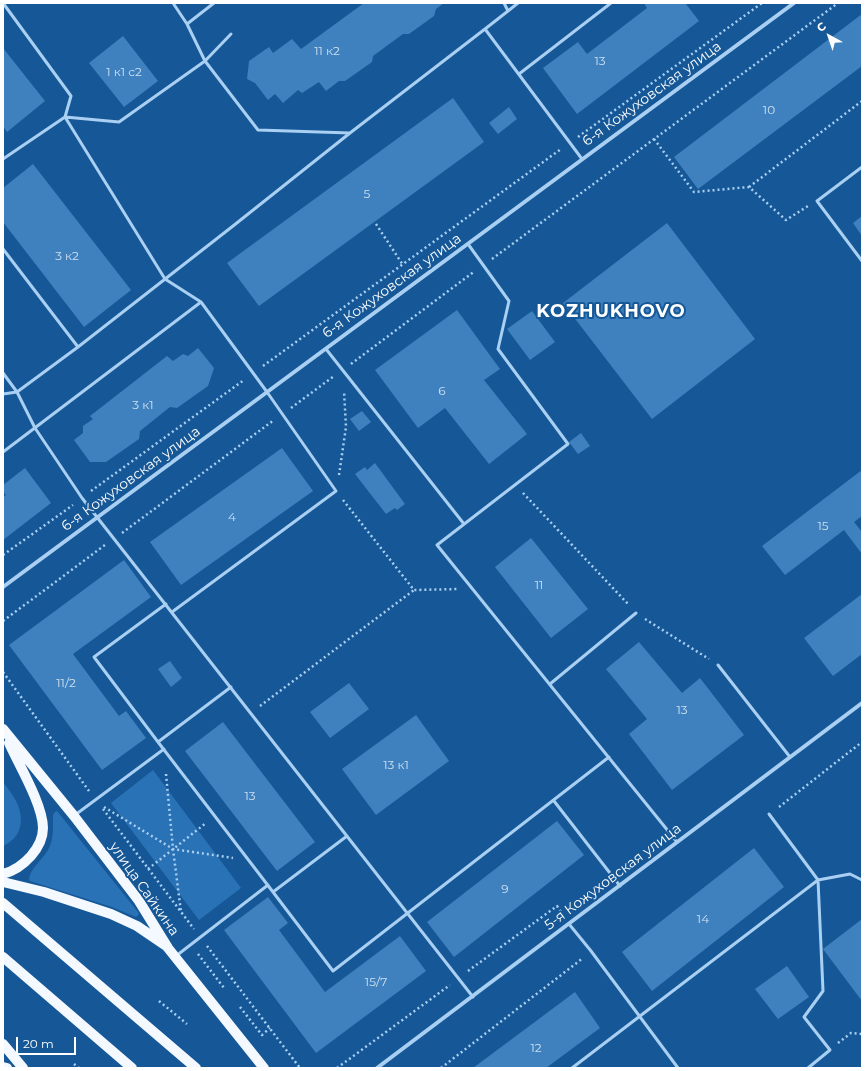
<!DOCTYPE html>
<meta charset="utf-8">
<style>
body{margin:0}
#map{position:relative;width:865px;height:1071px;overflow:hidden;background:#165897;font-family:Montserrat,sans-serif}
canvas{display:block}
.frame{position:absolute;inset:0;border:4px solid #fff;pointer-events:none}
.north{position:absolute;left:809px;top:16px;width:40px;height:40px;-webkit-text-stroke:3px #165897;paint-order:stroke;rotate:320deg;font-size:11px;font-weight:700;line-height:16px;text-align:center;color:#fff}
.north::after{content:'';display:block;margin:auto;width:14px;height:18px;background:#fff;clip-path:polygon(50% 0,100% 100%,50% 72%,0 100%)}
.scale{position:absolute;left:16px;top:1037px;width:60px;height:18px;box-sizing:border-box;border:2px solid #fff;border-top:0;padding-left:5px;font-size:12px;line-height:14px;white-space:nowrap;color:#fff;-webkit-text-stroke:3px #165897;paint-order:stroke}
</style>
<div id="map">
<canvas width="865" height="1071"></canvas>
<div class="frame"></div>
<div class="north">С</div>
<div class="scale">20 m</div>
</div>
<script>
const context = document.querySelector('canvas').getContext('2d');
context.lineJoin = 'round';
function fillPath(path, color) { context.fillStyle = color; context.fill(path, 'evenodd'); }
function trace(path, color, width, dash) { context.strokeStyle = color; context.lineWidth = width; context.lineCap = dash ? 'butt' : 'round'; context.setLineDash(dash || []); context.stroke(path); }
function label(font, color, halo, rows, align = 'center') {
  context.font = font + ' Montserrat,sans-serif'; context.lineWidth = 4; context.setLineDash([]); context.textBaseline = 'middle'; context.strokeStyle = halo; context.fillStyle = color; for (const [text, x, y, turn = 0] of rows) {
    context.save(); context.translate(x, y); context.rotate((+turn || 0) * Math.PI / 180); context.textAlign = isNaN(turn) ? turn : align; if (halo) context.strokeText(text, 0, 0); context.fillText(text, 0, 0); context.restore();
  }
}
fillPath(new Path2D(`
 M153,770L241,888L199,920L111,803Z
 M3,782C8,789 14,796 17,803C25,821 21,838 3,846Z
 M57,811L138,912L139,914L136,917L112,907L30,881L29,879C30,869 43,859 48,850C54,839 53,827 53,815L55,812Z`), '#2a72b6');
fillPath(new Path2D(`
 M364,3H444L436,9L434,16L409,34H403L373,56L372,62L345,81H339L326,91L319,82L302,93L298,90L283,103L275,94L268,100L255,83L247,79L249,61L269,47L273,53L292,39L301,49Z
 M644,3H688L686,4L699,21L577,114L543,68L578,42L587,54L647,8Z
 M862,14V66L698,189L674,157Z
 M123,36L158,81L124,107L89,63Z
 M3,48L45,101L7,132L3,126Z
 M453,98L484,142L259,306L227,263Z
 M509,107L517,119L498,134L489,123Z
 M33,164L131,290L84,327L3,222V188Z
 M862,216V236L853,223Z
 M667,223L755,339L652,419L563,303Z
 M457,310L500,369L484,380L527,434L489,464L445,408L418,428L375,370Z
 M532,311L555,342L530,360L507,329Z
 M198,348L214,368L208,386L177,408L170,407L140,431L139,439L106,462H90L74,440L83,433V426L93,419L90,416L167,356L173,361L183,354L188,356Z
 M362,411L371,422L359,431L350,419Z
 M581,433L590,446L578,454L569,442Z
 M282,448L313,491L181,585L150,542Z
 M375,463L405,504L397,510L395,508L386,514L355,474L365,467L367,470Z
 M25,468L51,503L3,540V497L6,495L3,492V485Z
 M862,470V516L854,522L862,532V554L844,530L785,575L762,546Z
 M531,538L588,609L551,638L495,567Z
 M124,560L151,597L73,654L119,716L126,711L146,738L102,770L9,645Z
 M862,594V654L833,676L804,638Z
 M639,642L682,693L700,678L744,735L672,790L629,734L647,719L606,669Z
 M170,661L182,678L171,687L158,669Z
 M349,683L369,709L330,738L310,712Z
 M416,715L449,761L376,815L342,769Z
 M223,722L315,842L277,871L185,751Z
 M557,821L584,855L454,957L427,922Z
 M754,848L784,887L652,991L622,952Z
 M268,897L288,923L279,930L325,992L400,936L426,971L316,1053L224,930Z
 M862,919V1001L823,949Z
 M787,966L809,997L778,1019L755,989Z
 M575,992L600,1028L546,1068H473Z`), '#3f81bf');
trace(new Path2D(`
 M578,137L762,3
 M654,139L694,192L749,187L786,220L808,206
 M749,187L862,101
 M376,224L403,265
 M492,259L838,3
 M351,364L475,271
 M263,366L561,149
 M291,408L334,376
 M339,475L346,427L344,391
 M91,491L244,380
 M523,493L628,604
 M343,500L414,590L458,589
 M122,533L274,420
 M3,555L73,505
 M645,619L709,659
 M3,621L105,545
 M3,672L89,791
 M260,706L414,590
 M166,774L173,849L181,912
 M104,807L173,849L233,858
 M779,807L862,742
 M103,809L194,929
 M148,869L206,823
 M207,946L300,1068
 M198,954L224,988
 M468,971L557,906L563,915
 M159,1001L187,1024
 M240,1007L262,1035L270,1028
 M838,1043L851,1033L862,1034
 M74,1064L79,1068
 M337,1068L450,985
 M441,1068L583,958`), '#a9cff2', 2.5, [2, 3]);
trace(new Path2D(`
 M3,3L71,96L65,117L165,279L201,302L267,392L336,491L172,612
 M173,3L187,24L205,61L258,130L350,133L485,29L582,159
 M508,11L518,3
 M187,24L214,3
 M485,29L508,11L504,3
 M519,74L611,3
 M3,159L65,117L119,122L205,61L231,34
 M862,167L817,201L862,261
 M468,244L509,301L498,349L568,444L437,545L677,842
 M3,249L78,347
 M326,349L464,524
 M3,373L17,392L35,428L82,498L473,997
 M3,394L17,392L78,347L233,226L350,133
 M3,452L201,302
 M166,604L94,657L158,742L231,687
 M718,665L790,757
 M550,684L636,613
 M158,742L273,892L347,836
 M554,801L620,886
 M75,815L164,749
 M273,892L333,971L609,757
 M569,924L591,951L678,1068
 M176,956L268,885
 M572,1068L818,880L769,814
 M808,1068L830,1050L804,1017L823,991L818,880L850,874L862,880`), '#a9cff2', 3);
trace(new Path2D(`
 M3,587L794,3
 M377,1068L862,703`), '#a9cff2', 4);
trace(new Path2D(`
 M3,729L74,816L139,901L168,948L264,1068
 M3,874C14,871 23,865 31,856C37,849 43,839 43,828C43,805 19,765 9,743
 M3,882L44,892L111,914L137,926L165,945
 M3,903L196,1068
 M3,957L132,1068
 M3,1044L23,1068
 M3,1067L7,1068`), '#f4f9ff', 10);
label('12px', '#cfe0ef', null, [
 ["11 к2",327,51],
 ["13",600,61],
 ["1 к1 с2",124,72],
 ["10",769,110],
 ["5",367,194],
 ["3 к2",67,256],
 ["6",442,391],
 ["3 к1",143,405],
 ["4",232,517],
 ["15",823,526],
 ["11",539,585],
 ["11/2",66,683],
 ["13",682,710],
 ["13 к1",396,765],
 ["13",250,796],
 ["9",505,889],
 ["14",703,919],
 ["15/7",376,982],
 ["12",536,1048]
]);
label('14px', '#fff', '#165897', [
 ["6-я Кожуховская улица",652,94,-36],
 ["6-я Кожуховская улица",392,286,-36],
 ["6-я Кожуховская улица",131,479,-36],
 ["5-я Кожуховская улица",613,877,-37],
 ["улица Сайкина",144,889,55]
]);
context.letterSpacing = '1px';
label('bold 18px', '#fff', '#165897', [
 ["KOZHUKHOVO",611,312]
]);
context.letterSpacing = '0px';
</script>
